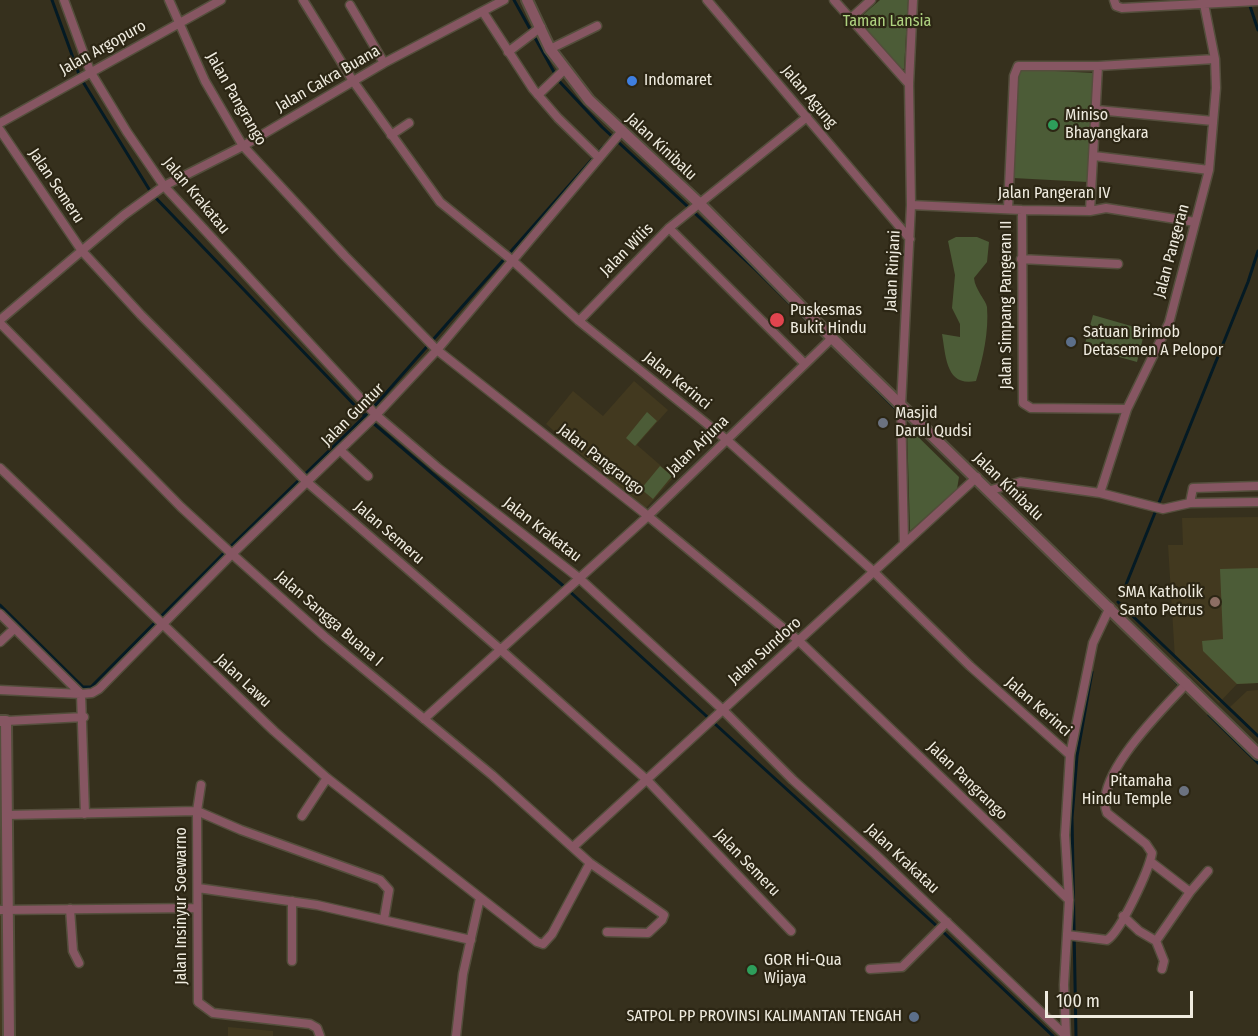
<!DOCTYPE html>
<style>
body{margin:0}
#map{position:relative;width:1258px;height:1036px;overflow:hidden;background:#36301d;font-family:"Fira Sans Condensed",sans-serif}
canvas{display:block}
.scale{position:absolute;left:1045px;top:991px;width:148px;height:27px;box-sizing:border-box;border:3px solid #efebdf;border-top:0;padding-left:8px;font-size:18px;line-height:21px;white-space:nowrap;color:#efebdf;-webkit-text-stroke:4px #2c2614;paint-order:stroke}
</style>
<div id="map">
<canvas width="1258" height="1036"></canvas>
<div class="scale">100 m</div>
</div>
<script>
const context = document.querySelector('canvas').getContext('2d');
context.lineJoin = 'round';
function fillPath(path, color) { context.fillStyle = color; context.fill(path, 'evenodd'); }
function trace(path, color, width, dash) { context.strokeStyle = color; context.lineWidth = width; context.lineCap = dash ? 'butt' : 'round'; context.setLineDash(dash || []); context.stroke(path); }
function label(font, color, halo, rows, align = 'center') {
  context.font = font + ' "Fira Sans Condensed",sans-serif'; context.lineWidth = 4.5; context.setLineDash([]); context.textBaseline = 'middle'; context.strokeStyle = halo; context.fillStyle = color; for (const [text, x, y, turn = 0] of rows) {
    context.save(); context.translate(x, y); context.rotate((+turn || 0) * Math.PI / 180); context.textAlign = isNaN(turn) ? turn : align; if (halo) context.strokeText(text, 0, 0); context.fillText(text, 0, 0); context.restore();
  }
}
fillPath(new Path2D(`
 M634,381L668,410L637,445L674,477L646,508L622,490L546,424L573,391L603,416Z
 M1258,517V683L1237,684L1219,703L1175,659L1168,545H1183L1182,518Z
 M1258,690V734L1230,707L1247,691Z
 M0,726L2,1036H0Z
 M228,1027L273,1031V1036H228Z`), '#42391f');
fillPath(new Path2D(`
 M880,0H908L904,69L899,68L860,24L864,14Z
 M1018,69L1093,73L1088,182L1013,178Z
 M956,237H977L989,242L987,262L974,278C975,290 986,300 987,307C989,331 983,359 976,381C946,387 946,357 942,334L960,337V324L952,308L955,275L948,241Z
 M1093,315L1145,330L1137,362L1084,347Z
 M647,412L657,421L635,446L626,438Z
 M907,426L959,477L957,489L910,531Z
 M660,466L672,476L653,499L641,489Z
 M1258,568V683L1237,684L1203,651L1202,641L1223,639L1220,569Z`), '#4c5c37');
trace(new Path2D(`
 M52,0L80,77L152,194L365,416L567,589L940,929L1053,1036
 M514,0L559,81L602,127L756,270L898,411
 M1249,3L1258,30
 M903,415L1051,559
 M1123,592L1248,282L1258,251
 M1118,602L1258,736
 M0,605L83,687H91L227,550L371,410L603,147
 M1138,644L1179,685
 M1209,715L1258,763
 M1076,1036L1072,818L1077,756L1092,672`), '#041a24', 3);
const minor = new Path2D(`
 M64,0L90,71L127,132L164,186L376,415L438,468L579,578L723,710L793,780L875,854L1066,1036
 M169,0L205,81L243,146L345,256L437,350L648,516L799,641L1069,900
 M303,0L353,81L440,202L513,261L579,321L727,440L874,572L970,666L1070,755
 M707,0L910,239
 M834,0L909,84
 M1114,0L1116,6L1122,8L1258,1
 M350,5L384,63
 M483,12L533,89L558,118L599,158
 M850,19L871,0
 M550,49L597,26
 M508,52L541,27
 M538,95L564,70
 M1097,110L1213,121
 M0,123L221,0
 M0,130L82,251L141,315L307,482L501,650L647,780L791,931
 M391,135L409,123
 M1094,156L1209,170
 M911,205L1022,210L1090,211L1106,208L1195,222
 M1008,209L1014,76L1018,66H1098L1215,59
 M1022,210L1023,403L1031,408L1127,409
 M1090,211L1098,66
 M669,228L804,363
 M1021,259L1118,264
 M0,320L124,215L164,186L243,146L384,63L504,0
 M579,321L669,228L807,117
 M0,323L181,507L232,554L325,637L492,775L590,863L664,915L662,920L648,933L607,932
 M340,450L368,476
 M0,468L274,731L327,778L537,942L543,944L552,934L590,863
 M991,490L1020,482L1100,493L1163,509L1190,503L1258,502
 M1100,493L1127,409L1169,323L1209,170L1216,88L1215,59L1204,4
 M1190,503L1193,488L1258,486
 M904,543L901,406L911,205L909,84L913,0
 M0,614L81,694L85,814
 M0,642L14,629
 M0,690L81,694L92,693L99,689L232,554L376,415L437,350L622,131
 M424,719L648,516L832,338
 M6,721L84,717
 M201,785L197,811L198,1002L213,1013L310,1024L317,1028L320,1036
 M7,815L197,811L241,830L380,880L389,890L384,919
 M302,816L327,778
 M573,847L977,477
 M198,888L317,905L471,940
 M1190,892L1208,871
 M70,909L73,951L79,963
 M0,910L197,908
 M1123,916L1139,931L1156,941L1190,892L1151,862
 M1067,935L1107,940C1121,931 1149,870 1152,853L1146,844L1107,813C1092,777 1164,708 1187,683
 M1156,941L1164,961L1162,969
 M292,961V901
 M870,969L902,967L947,922
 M456,1036L463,974L480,898
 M1066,1036L1064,985L1069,900L1065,835L1070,755L1093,643L1110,607`);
const tertiary = new Path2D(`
 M527,0L550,49L589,100L699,203L832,338L1258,754
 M0,721H6L9,1036`);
trace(minor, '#544e3c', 11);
trace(tertiary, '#544e3c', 14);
trace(minor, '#865662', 8);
trace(tertiary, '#865662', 10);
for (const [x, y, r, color] of [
 [632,81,6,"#3f7fe0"],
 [1053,125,6,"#2e9e5b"],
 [777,320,8,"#e0444e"],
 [1071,342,6,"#5c6f8a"],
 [883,423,6,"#6b7280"],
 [1215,602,6,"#8d6e63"],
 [1184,791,6,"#6b7280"],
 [752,970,6,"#2e9e5b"],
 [914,1017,6,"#5c6f8a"]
]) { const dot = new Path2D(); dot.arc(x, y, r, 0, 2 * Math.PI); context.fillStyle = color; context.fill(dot); trace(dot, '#2c2614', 2); }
label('16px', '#afd380', '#2c2614', [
 ["Taman Lansia",887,22]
]);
label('16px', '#efebdf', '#2c2614', [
 ["Jalan Argopuro",103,48,-29],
 ["Jalan Cakra Buana",328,79,-30],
 ["Jalan Agung",809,97,50],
 ["Jalan Pangrango",236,99,60],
 ["Jalan Kinibalu",661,147,43],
 ["Jalan Semeru",56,186,56],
 ["Jalan Pangeran IV",1054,194],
 ["Jalan Krakatau",196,196,50],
 ["Jalan Wilis",627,250,-45],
 ["Jalan Pangeran",1172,251,-75],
 ["Jalan Rinjani",893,271,-87],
 ["Jalan Simpang Pangeran II",1007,305,-90],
 ["Jalan Kerinci",677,381,39],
 ["Jalan Guntur",353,415,-45],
 ["Jalan Arjuna",698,446,-44],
 ["Jalan Pangrango",601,460,38],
 ["Jalan Kinibalu",1008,487,44],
 ["Jalan Krakatau",542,530,38],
 ["Jalan Semeru",389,533,41],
 ["Jalan Sangga Buana I",329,619,41],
 ["Jalan Sundoro",765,651,-42],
 ["Jalan Lawu",243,681,43],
 ["Jalan Kerinci",1038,707,41],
 ["Jalan Pangrango",967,781,44],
 ["Jalan Krakatau",902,859,43],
 ["Jalan Semeru",747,863,46],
 ["Jalan Insinyur Soewarno",182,906,-90]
]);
label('16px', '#efebdf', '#2c2614', [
 ["Indomaret",644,81],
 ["Miniso",1065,116],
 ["Bhayangkara",1065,134],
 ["Puskesmas",790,311],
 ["Bukit Hindu",790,329],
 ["Satuan Brimob",1083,333],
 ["Detasemen A Pelopor",1083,351],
 ["Masjid",895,414],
 ["Darul Qudsi",895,432],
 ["SMA Katholik",1203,593,"right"],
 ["Santo Petrus",1203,611,"right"],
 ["Pitamaha",1172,782,"right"],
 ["Hindu Temple",1172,800,"right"],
 ["GOR Hi-Qua",764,961],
 ["Wijaya",764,979],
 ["SATPOL PP PROVINSI KALIMANTAN TENGAH",902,1017,"right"]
], 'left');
</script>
